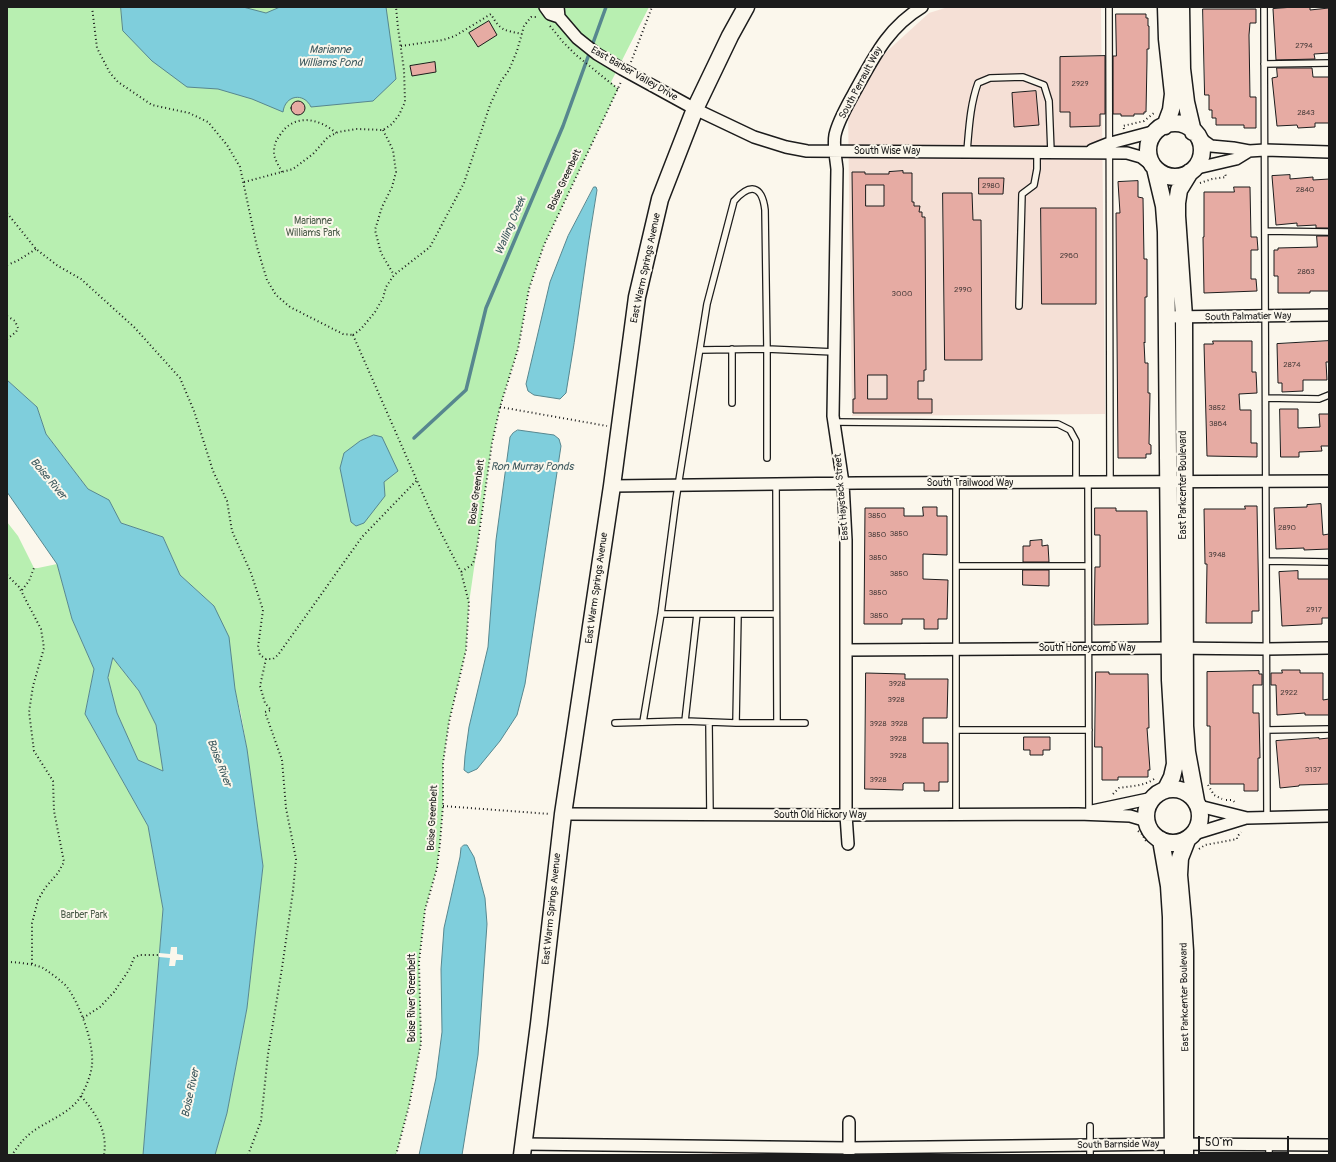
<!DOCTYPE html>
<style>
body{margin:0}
#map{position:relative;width:1336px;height:1162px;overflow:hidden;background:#fbf7ec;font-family:Pangolin,sans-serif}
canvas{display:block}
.frame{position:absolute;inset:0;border:8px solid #1c1c1c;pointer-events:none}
.scale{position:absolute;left:1198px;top:1136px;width:91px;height:18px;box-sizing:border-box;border:2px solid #1c1c1c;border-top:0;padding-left:5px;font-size:12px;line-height:14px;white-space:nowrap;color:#1c1c1c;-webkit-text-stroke:3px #fbf7ec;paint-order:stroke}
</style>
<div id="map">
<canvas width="1336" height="1162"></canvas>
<div class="frame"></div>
<div class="scale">50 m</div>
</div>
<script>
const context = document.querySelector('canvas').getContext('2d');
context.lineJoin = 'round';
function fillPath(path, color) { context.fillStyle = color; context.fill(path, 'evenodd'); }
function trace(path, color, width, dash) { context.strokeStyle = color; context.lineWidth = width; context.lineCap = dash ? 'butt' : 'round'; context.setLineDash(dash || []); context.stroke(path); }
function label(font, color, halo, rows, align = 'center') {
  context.font = font + ' Pangolin,sans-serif'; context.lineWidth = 4; context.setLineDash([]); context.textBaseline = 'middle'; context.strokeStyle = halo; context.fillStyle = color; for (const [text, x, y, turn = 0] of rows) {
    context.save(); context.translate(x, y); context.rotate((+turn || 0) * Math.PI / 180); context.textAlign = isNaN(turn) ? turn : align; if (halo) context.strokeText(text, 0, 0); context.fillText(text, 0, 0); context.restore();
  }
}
fillPath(new Path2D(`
 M948,7H1101L1105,414L852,416L848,109L884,54L929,13Z
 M712,1151H832V1155H712Z`), '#f5e0d6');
fillPath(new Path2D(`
 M7,7H649L611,82L618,89L544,245L529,289L518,349L500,407L492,443L469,603L466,650L449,722L443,763V806L440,843L437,868L425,910L419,962L421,1043L409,1106L396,1155H215L227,1113L247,1008L263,866L247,749L241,714L214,606L180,575L163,537L121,523L109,501L88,489L46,434L37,407L7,380Z
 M7,522L18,536L34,568H38L57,564L72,619L94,669L85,714L148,826L163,909L143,1155H7Z
 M113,658L139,691L156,725L163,771L138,760L117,713L108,678Z`), '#b8efb1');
const water = new Path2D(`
 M121,7H243L266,13L280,7H386L396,79L373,101L311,107C304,92 285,95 283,112L252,99L218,89L187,87L152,61L123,31Z
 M594,187H596L597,190C585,258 578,326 566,393L560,399L534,395L528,391L526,384L550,282L568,236Z
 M7,380L37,407L46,434L88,489L109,500L121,523L163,537L180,575L214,606L229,637L235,689L247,749L263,866L247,1008L227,1113L215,1155H143L163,909L148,826L85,714L94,669L72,619L57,564L7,492ZM113,658L139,691L156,725L163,771L138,760L117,713L108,678Z
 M518,430L554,435L559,439L561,446L525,684L517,715L500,741L477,769L468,773L464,770L465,756L469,727L488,647L496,540L510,437L513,433Z
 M374,435L382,437L398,471L384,482L385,496L364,523L356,526L351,522L340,468L344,453L360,441Z
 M464,845H467L474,857L485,898L487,924L478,1055L462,1155H419L436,1078L442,1032L441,969L444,928L460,857L461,848Z`);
fillPath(water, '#7fcedc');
trace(water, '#57878f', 1);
fillPath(new Path2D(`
 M171,947H177V954L183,955V960H176L175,966H169L170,958L159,957V953L170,954Z`), '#fbf7ec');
trace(new Path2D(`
 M414,438L466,390L486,308L563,126L606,7`), '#57878f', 3.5);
const building = new Path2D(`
 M1294,7H1310V10L1329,8V53L1314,54L1315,59L1276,60L1273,9Z
 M1203,9H1256V23H1250L1249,35L1250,97H1256V128H1244V125H1216V118H1212V110H1209V95H1205Z
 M1116,14H1146V18H1148V26H1149V49H1147V61L1146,112H1144V114H1134V116H1121V114H1113V56H1116Z
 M489,21L497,35L478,47L469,33Z
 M1105,56V114H1100V126L1070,127V112H1060V57Z
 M435,62L436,72L412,76L410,66Z
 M1277,68H1312L1313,77H1329V123H1315V127L1298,128L1297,125L1277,126L1272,78L1277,77Z
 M1036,91L1039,125L1014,127L1012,93Z
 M291 108a7 7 0 1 1 14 0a7 7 0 1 1-14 0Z
 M903,171V173H912V202H914V206H920L919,212H922V217H925L926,370H924V381H918V399H932V413H853V399H855L852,172H865V174H889V172ZM866,185H884V206H866ZM868,375H887V399H868Z
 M1290,175V179L1313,177V180L1329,179V228H1316V225L1297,226V223L1276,225L1272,176Z
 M979,178H1004L1003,194H979Z
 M1138,181V197L1143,198L1144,259H1147V297H1145V343L1144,342L1145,363H1148V393H1150L1149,444L1151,445V454H1146V458H1118L1116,213H1120L1118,182Z
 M1234,187H1250L1251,237H1257L1258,250H1251V279H1256L1257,291L1204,293L1203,237H1204V192H1234Z
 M943,193H972L973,220H981L982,360H945Z
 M1041,208H1096V304H1042Z
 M1317,236H1329V291H1310V293H1278V276H1274V250H1278V248L1317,247Z
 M1213,341H1252V372H1256L1257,393L1239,394L1240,410H1251V443H1257V457L1207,456L1204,344H1213Z
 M1329,341V362H1326L1327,380H1303V391L1282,392V383H1278L1277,344Z
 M1280,409H1298V428L1320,427L1319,414H1329V446H1321L1322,451L1299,452V457H1281Z
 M1321,504L1323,535L1329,534V549L1304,550V548L1276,549L1274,508L1307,507V505Z
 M1245,506H1257L1259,611H1252V623H1206L1207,564H1205L1204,509H1245Z
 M923,507H937V516H947V555L923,554V579L948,580L947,619H938V629H924V619H902V624H864L865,508H904V516H923Z
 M1095,508H1116V511H1147L1148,624L1094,625L1095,567H1100V535H1095Z
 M1042,540V546L1048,545L1049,562H1023V546H1030V541Z
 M1023,570H1049V586L1023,585Z
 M1298,571V579H1329V618H1322V624L1282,626L1279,572Z
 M1282,670H1300V673H1323V700L1329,699V715H1305V713L1277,715L1276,685H1271V673H1282Z
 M1259,671V674H1262V685H1253V713H1259L1260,758H1258V791H1244V784H1210V726H1207V672Z
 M1096,672H1109V674H1148L1149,728H1147L1150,770H1148V777H1118V780H1102V747H1095Z
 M866,673L905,674V679H948L947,718H923V743H948V782H939V791H924V783H904L903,784V790L865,789Z
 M1024,737H1050V750H1043V755H1030V750H1024Z
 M1319,738V739L1329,738V784L1299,785V786L1280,788L1276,741Z`);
fillPath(building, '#e6aba3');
trace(building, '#1c1c1c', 1);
const lane = new Path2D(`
 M1109,7L1110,482
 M1264,7L1267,818
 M1264,64L1329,63
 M967,151C969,129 970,105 978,83L990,78L1023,77L1044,85L1049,101L1051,152
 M1265,231L1329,232
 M1019,306L1022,194L1034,185L1037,169V152
 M700,350L767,349L834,352
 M1266,398L1319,399L1329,395
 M732,403V349
 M834,422L1058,424L1070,430L1076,441V483
 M956,483V815
 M1088,483L1089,812
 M776,484L777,723
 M1266,561L1329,562
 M956,566H1088
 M661,614L676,499L707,304L734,201C750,183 762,185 765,210L767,349V458
 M738,614L736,723H805
 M685,721L736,723
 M643,722L661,614H776
 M615,723L685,721L697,614
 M709,723L710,815
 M956,730H1089
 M1267,730L1329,729
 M1090,1126V1155
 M1269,1145V1155`);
const street = new Path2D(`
 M545,7L550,14L559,17
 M558,7L559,17L577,38L597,54L622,69L695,109L754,137L786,147L807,151L1127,153L1141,157L1155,168
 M1197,136L1211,146L1233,148L1249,151L1265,150L1329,152
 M1092,150L1107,144L1156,131
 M1193,169L1236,159L1249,151
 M1167,317L1329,315
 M612,486L858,483L1329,481
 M846,650L1170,648L1267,649L1329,648
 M1199,806L1247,818L1329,816
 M1092,811L1153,798
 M563,814L831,815L1078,814L1130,816L1147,821
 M1194,834L1246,818
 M848,844L846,815V540L843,483L833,416L837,169C836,158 833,146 835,135C838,121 847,106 854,93C873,59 887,28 922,7
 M849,1122V1154
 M524,1144L849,1148L1173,1144L1329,1145`);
const secondary = new Path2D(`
 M1181,7L1182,69L1186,102L1193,132
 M1148 150a27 27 0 1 1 54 0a27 27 0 1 1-54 0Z
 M1165,126L1171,110L1173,94L1167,39L1166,7
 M1155,168L1164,206L1166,232L1170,680L1175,764L1172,777L1166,789
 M1190,172L1179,190L1177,203V216L1184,317L1185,726L1187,752L1196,801
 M1146 816a27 27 0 1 1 54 0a27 27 0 1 1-54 0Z
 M1161,840L1169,886L1171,917L1173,1155
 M522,1155L539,1024L563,814L612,486L637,297L660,199L695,109L730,36L746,7
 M1185,1155V951L1183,920L1179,875L1180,858L1187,840`);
trace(lane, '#1c1c1c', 8);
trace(street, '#1c1c1c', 14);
trace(secondary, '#1c1c1c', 19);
trace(new Path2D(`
 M92,7L97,48L110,73L118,82L152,105L189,113L208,122L227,145L240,167L257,247L267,280L276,295L290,307L343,334L353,335
 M550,26L563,42L576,55L618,89
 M401,46L443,40L455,36L491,14C500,31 504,30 522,34
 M631,62L652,7
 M1124,129L1123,126L1144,121L1154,113
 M383,130L393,150L396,172L392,187L382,207L375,230L381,253L394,275
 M282,172C279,166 274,159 274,152C274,145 276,140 280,135C294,113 319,118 336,133
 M244,182L293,169L313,154L328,137L338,132L357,129L383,130L392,124L399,115L405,102L404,70L398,28L396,7
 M1200,183L1212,179L1226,177L1225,173
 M7,213L36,249L58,266L81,279L134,327L180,378L194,411L213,471L227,501L232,531L251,573L263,610L258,647L260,655L266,659H273L278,655L362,537L417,480
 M7,265L17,261L36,249
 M7,316L15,321L18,328L16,332L7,339
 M353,335L361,329L375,312L383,298L386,287L394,275L430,247L464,183L490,105L501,81L509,70L517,51L524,26L531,17H537
 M353,335L433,517L461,572
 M500,407L607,426
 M7,575L19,587L41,629L44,648L33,686L29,712L34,751L53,781L54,811L64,862L58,873L45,888L38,900L32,923V966
 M22,590L29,581L34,568
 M1208,785L1214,795L1222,799
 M1113,794L1119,788C1131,786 1144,786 1154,779
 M1226,800H1232L1236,803
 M443,806L550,814
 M1138,831L1142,834L1147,843
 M1199,849L1205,845L1237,839V837L1241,832
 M7,962C16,962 35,964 43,968C48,971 63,982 67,987C80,1005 94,1042 92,1065C91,1075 86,1087 81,1096C71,1113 47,1121 32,1132C23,1139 18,1146 12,1155
 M83,1018L100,1007L114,992L129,970L134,958L139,955H159
 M81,1096C96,1114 108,1131 104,1155
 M248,1155L261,1121L268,1054L282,968L293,891L296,859L286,808L282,760L265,712L271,710L265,703L260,686L266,659
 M396,1155L409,1106L421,1043L419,962L425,910L437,868L440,843L443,806V763L449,722L466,650L469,603L461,572L473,564L477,548L492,443L500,407L518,349L529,289L544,245L621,82`), '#1c1c1c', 2, [1, 3]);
trace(lane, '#fbf7ec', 5.5);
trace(street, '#fbf7ec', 11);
trace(secondary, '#fbf7ec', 16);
label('8px', '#4e403e', null, [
 ["2794",1304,46],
 ["2929",1080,84],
 ["2843",1306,113],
 ["2980",991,186],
 ["2840",1305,190],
 ["2960",1069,256],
 ["2863",1306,272],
 ["2990",963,290],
 ["3000",902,294],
 ["2874",1292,365],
 ["3852",1217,408],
 ["3864",1218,424],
 ["3850",877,516],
 ["2890",1287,528],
 ["3850",899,534],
 ["3850",877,535],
 ["3948",1217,555],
 ["3850",878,558],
 ["3850",899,574],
 ["3850",878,593],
 ["2917",1314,610],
 ["3850",879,616],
 ["3928",897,684],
 ["2922",1289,693],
 ["3928",896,700],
 ["3928",878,724],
 ["3928",899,724],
 ["3928",898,739],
 ["3928",898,756],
 ["3137",1313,770],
 ["3928",878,780]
]);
label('10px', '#1c1c1c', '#fbf7ec', [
 ["East Barber Valley Drive",634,74,30],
 ["South Perrault Way",861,83,-62],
 ["South Wise Way",887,151],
 ["Boise Greenbelt",565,180,-65],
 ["East Warm Springs Avenue",646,268,-78],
 ["South Palmatier Way",1248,317,-1],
 ["South Trailwood Way",970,483],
 ["East Parkcenter Boulevard",1183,485,-90],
 ["Boise Greenbelt",477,492,-82],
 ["East Haystack Street",842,497,-95],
 ["East Warm Springs Avenue",597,588,-82],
 ["South Honeycomb Way",1087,648],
 ["South Old Hickory Way",820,815],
 ["Boise Greenbelt",433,818,-87],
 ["East Warm Springs Avenue",552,909,-84],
 ["East Parkcenter Boulevard",1185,997,-91],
 ["Boise River Greenbelt",412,998,-90],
 ["South Barnside Way",1118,1145,-1]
]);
label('10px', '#4b5b49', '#fbf7ec', [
 ["Marianne",313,221],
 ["Williams Park",313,233],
 ["Barber Park",84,915]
]);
label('italic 11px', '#3f5a5f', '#fbf7ec', [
 ["Marianne",330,50],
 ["Williams Pond",330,63],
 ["Walling Creek",511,226,-67],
 ["Ron Murray Ponds",532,467],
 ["Boise River",48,479,50],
 ["Boise River",219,763,69],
 ["Boise River",191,1093,-78]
]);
</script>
